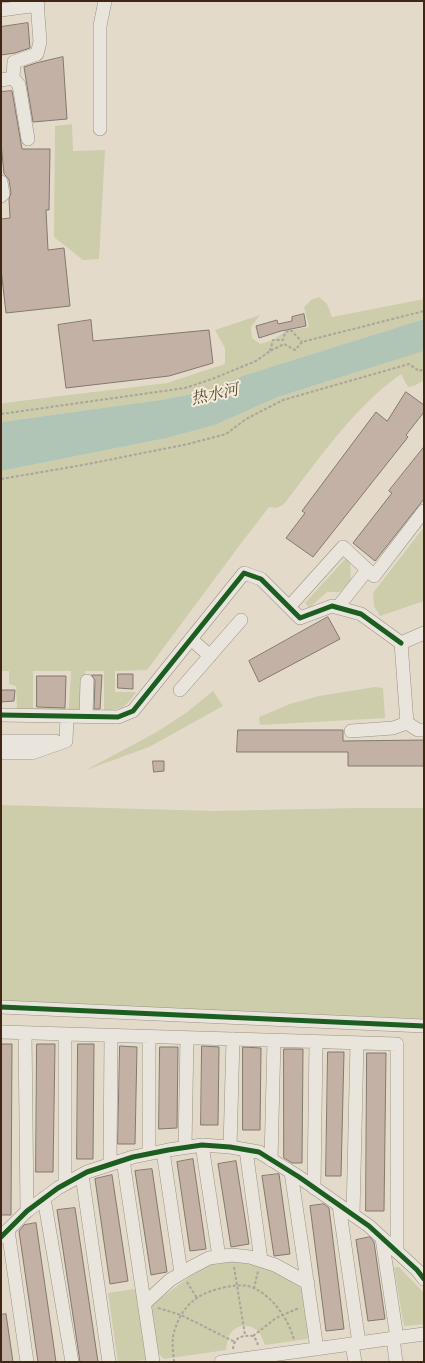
<!DOCTYPE html>
<meta charset="utf-8">
<style>
body{margin:0}
#map{position:relative;width:425px;height:1363px;overflow:hidden;background:#e4daca;font-family:"IM FELL DW Pica",serif}
canvas{display:block}
.frame{position:absolute;inset:0;border:2px solid #402715;pointer-events:none}
</style>
<div id="map">
<canvas width="425" height="1363"></canvas>
<div class="frame"></div>
</div>
<script>
const context = document.querySelector('canvas').getContext('2d');
context.lineJoin = 'round';
function fillPath(path, color) { context.fillStyle = color; context.fill(path, 'evenodd'); }
function trace(path, color, width, dash) { context.strokeStyle = color; context.lineWidth = width; context.lineCap = dash ? 'butt' : 'round'; context.setLineDash(dash || []); context.stroke(path); }
function label(font, color, halo, rows, align = 'center') {
  context.font = font + ' "IM FELL DW Pica","Noto Serif SC",serif'; context.lineWidth = 4; context.setLineDash([]); context.textBaseline = 'middle'; context.strokeStyle = halo; context.fillStyle = color; for (const [text, x, y, turn = 0] of rows) {
    context.save(); context.translate(x, y); context.rotate((+turn || 0) * Math.PI / 180); context.textAlign = isNaN(turn) ? turn : align; if (halo) context.strokeText(text, 0, 0); context.fillText(text, 0, 0); context.restore();
  }
}
fillPath(new Path2D(`
 M72,124L73,151L105,150L99,259L83,260L54,237L55,126Z
 M319,297L327,304L332,317L424,299V319L245,375L208,391L160,400L1,422V404L4,403L167,383L225,364V348L215,330L260,315L251,327L252,338L260,344L273,340L285,331L309,327L304,307L311,300Z
 M424,351V380L414,386L408,387L401,374C353,408 320,458 284,504L277,508L269,507L239,546L147,670L115,671V692H136C127,706 121,711 104,710V671H85L82,707L78,711L22,710L17,708L16,686L9,684V671H1V471L167,438L215,425L278,397ZM33,671H71L69,708H33Z
 M424,527V601L380,616L374,606L373,593Z
 M347,557L350,561L351,580L340,592H327L309,608L305,603Z
 M375,687L383,688L385,718L260,725L259,717L290,704L319,696Z
 M213,691L223,706L149,747L86,770L155,733L186,713Z
 M1,805L214,811L358,808H424V1021L1,1001Z
 M224,1260L260,1265L279,1274L305,1290L310,1332L307,1339L265,1345C263,1341 261,1334 258,1331C249,1323 236,1324 230,1334C227,1338 227,1345 226,1350L164,1359L158,1353L150,1306L192,1275L206,1266Z
 M399,1267L424,1293V1324L404,1326L394,1268Z
 M134,1289L139,1291L146,1360L118,1362L108,1293Z`), '#cdccab');
fillPath(new Path2D(`
 M424,319V351L278,397L215,425L167,438L1,471V422L160,400L208,391L245,375Z`), '#b0c5b6');
const building = new Path2D(`
 M28,23L30,48L15,53L1,55V27Z
 M63,57L67,119L33,122L24,67L36,63Z
 M12,91L22,149H50L49,210H46L48,250L64,248L70,306L6,313L1,269V219L10,218L9,199L11,193L9,180L7,177L4,174L1,143V92Z
 M304,314L306,326L281,331L259,338L256,326L277,320L278,324L292,321V317Z
 M91,320L93,341L209,330L213,363L169,376L66,388L58,325Z
 M406,392L424,405V412L406,435L408,437L313,557L286,538L305,513L302,511L376,412L387,421Z
 M424,447V499L375,561L353,543L392,493L389,491Z
 M328,617L340,639L259,682L249,661Z
 M118,674H133V689L118,688Z
 M92,675H102L100,709H94L95,681Z
 M37,676H66L65,708L37,707Z
 M1,690H15L14,701L1,702Z
 M238,730H343V741L424,740V766H348V752H237Z
 M153,761H164V771L154,772Z
 M1,1044H12L11,1215H1Z
 M37,1044H55L53,1172H36Z
 M78,1044H94L93,1159H77Z
 M120,1046L137,1047L135,1144H118Z
 M202,1046L219,1047L218,1125H201Z
 M160,1047H178L177,1128L159,1129Z
 M243,1047L261,1048L260,1130H243Z
 M284,1049H303L302,1163H292L284,1158Z
 M328,1052H344L341,1176H326Z
 M367,1053H386L384,1211H366Z
 M193,1159L206,1249L190,1251L177,1162Z
 M236,1161L249,1244L231,1247L218,1164Z
 M152,1169L167,1272L151,1275L135,1171Z
 M279,1174L290,1254L274,1256L262,1176Z
 M112,1175L128,1281L110,1284L95,1179Z
 M324,1204L329,1208L344,1329L326,1331L310,1206Z
 M75,1208L98,1362H80L77,1342L57,1210Z
 M36,1223L56,1362H38L19,1231L24,1225Z
 M370,1237L374,1242L385,1319L368,1321L356,1240Z
 M6,1314L13,1362H1V1315Z`);
fillPath(building, '#c3b1a5');
trace(building, '#82796e', 1);
const minor = new Path2D(`
 M1,10L38,5
 M13,78L19,85L28,139
 M1,80L13,78L14,62L37,54L40,42L37,1
 M100,129V26L105,1
 M1,182L3,194L1,196
 M289,607L343,547L374,576L424,511
 M338,607L367,570
 M191,639L210,656
 M180,690L241,620
 M1,715L118,717L133,711L244,573L261,579L300,618L332,606L361,614L401,643
 M86,716L87,681
 M407,723L401,643L424,633
 M351,731L393,728L407,723L418,730H424
 M1,741H55
 M1,753H32L66,741L67,716
 M1,1007L424,1026
 M1,1032L397,1044V1252
 M25,1033L27,1211
 M149,1037V1153
 M202,1145L219,1257
 M185,1147L187,1038
 M230,1147L233,1039
 M246,1150L261,1260
 M163,1151L181,1273
 M123,1160L153,1362
 M271,1160L274,1040
 M110,1164L111,1036
 M291,1172L317,1349
 M82,1175L109,1362
 M65,1184V1034
 M314,1188L316,1042
 M44,1198L72,1362
 M339,1205L359,1343
 M353,1215L357,1043
 M8,1230L27,1362
 M1,1237L27,1211L58,1188L87,1172L133,1157L168,1150L202,1145L230,1147L259,1152L299,1177L369,1226L417,1270L424,1279
 M382,1238L397,1338
 M144,1304L170,1280L190,1268L209,1258L232,1255L250,1257L275,1265L308,1283
 M393,1338L396,1362
 M352,1344L355,1362
 M221,1362L424,1334`);
trace(minor, '#9a9186', 14);
trace(new Path2D(`
 M270,351L273,340H283L285,333L289,330L292,331L302,342
 M1,414L185,388L212,379L256,361L270,351L284,344L295,350L302,342L424,311
 M1,479L83,465L188,444L226,434L246,419L283,400L409,364L419,371L424,369
 M234,1267L245,1335
 M187,1282L197,1298
 M254,1289L258,1271
 M158,1308L181,1315L235,1342
 M253,1336L276,1318L299,1308
 M233,1349C234,1337 242,1335 253,1336L257,1341L258,1346
 M174,1362C173,1351 171,1339 175,1329C178,1319 185,1307 193,1301C203,1291 234,1283 248,1286C270,1292 289,1319 294,1340`), '#aba49c', 2, [3, 2]);
trace(minor, '#e9e5dd', 13);
trace(new Path2D(`
 M1,715L118,717L133,711L244,573L261,579L300,618L332,606L361,614L401,643
 M1,1007L424,1026
 M1,1237L27,1211L58,1188L87,1172L133,1157L168,1150L202,1145L230,1147L259,1152L299,1177L369,1226L417,1270L424,1279`), '#1b5e20', 5);
label('italic 16px', '#564c3b', '#f4ead6', [
 ["热水河",215,396,-12]
]);
</script>
